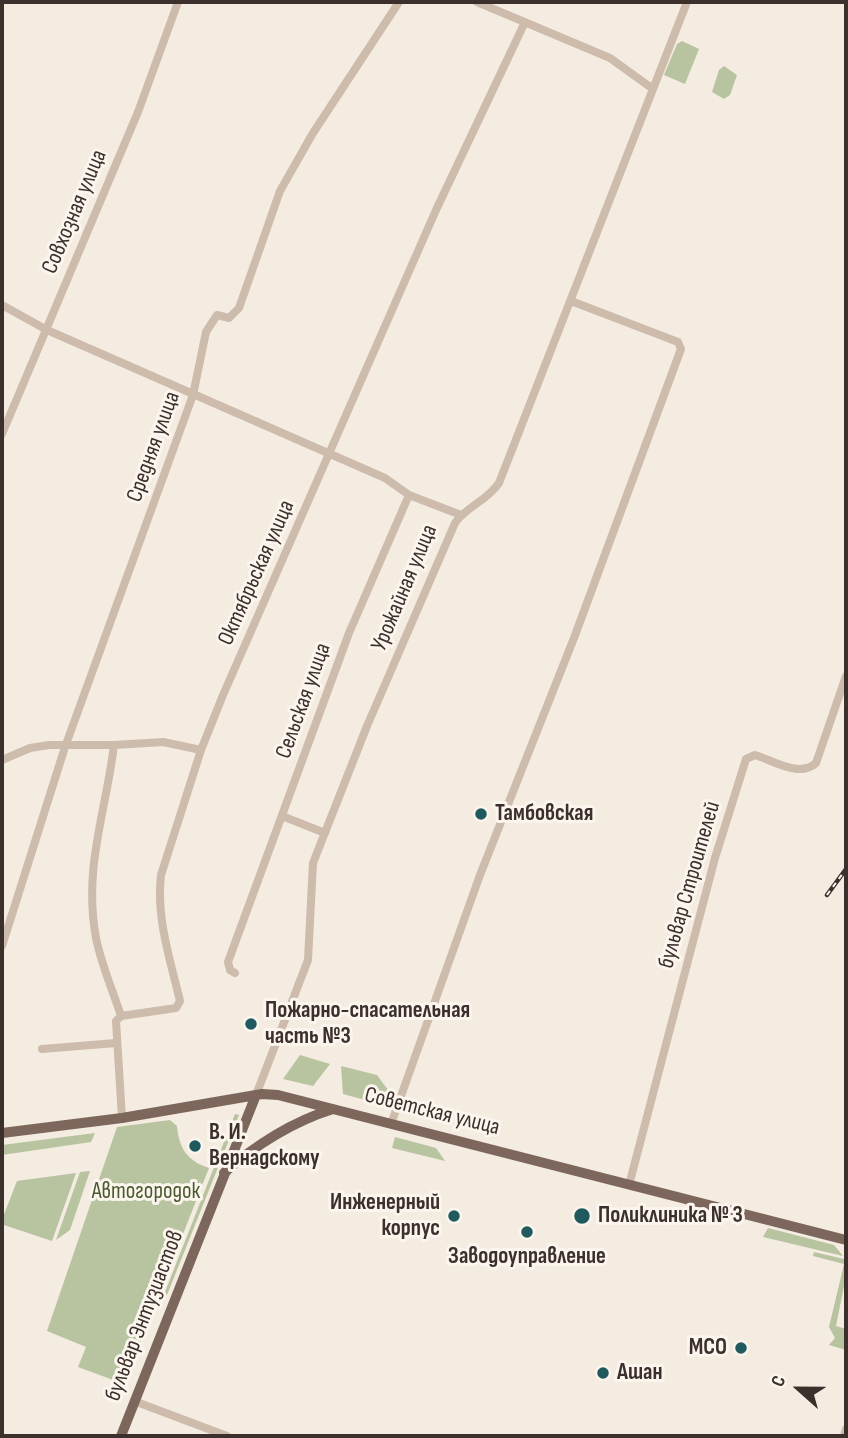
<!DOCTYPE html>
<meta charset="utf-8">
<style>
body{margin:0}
#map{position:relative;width:848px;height:1438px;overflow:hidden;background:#f4ebe1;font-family:"Sofia Sans Condensed",sans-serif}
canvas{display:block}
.frame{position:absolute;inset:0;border:4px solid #3b302b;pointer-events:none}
.north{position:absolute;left:764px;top:1354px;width:70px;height:70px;-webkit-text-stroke:5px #fbf5ee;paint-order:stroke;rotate:291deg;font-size:19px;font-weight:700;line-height:28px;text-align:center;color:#3b302b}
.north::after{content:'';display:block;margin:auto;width:24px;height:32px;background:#3b302b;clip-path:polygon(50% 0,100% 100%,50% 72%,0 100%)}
</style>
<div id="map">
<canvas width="848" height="1438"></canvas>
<div class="frame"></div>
<div class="north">С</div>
</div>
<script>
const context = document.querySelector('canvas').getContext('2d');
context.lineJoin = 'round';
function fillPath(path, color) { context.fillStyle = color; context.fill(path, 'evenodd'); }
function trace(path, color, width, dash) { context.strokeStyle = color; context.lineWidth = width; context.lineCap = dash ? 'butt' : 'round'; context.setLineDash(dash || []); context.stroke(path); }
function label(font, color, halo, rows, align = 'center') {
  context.font = font + ' "Sofia Sans Condensed",sans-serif'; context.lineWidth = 6; context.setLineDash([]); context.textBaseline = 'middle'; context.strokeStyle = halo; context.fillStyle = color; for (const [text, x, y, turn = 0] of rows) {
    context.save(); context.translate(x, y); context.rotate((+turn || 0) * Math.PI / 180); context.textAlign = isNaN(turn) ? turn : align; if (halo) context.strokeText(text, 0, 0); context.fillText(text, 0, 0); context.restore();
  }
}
fillPath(new Path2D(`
 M682,41L699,49L685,84L664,75L677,44Z
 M724,66L737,75L730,95L724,99L712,92L719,70Z
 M300,1055L330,1064L313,1086L283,1079Z
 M341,1066L377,1075L394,1098L380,1093L376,1103L343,1094Z
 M235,1114L239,1115L167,1295L163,1297Z
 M170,1120L177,1126C179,1148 187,1161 209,1168L124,1384L78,1367L86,1347L47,1331L117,1127Z
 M95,1133L91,1142L2,1155V1145Z
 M395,1137L436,1148L445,1161L392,1148Z
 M90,1171L70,1230L56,1240L80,1172Z
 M76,1173L52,1241L4,1225L3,1217L17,1181Z
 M768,1228L834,1245L843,1256L763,1237Z
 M814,1252L844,1259L846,1276L836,1326L846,1329V1350L829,1345L835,1338L829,1327L844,1264L813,1256Z`), '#b8c4a0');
trace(new Path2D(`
 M477,2L610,58L653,89
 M2,305L47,330L385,478L409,495
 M2,434L138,112L178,2
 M2,760L30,748L49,745H114
 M282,816L325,833
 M2,946L65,747L193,395L206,332L217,315L229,318L239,308L280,191L313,133L399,2
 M235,973L230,970L228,962L349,633L409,495L461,515
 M121,1016C113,991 101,964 96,938C83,868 106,812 114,745L163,742L201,750
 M42,1049L116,1043
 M256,1095L308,960L313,863L367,726L455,523C467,506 487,501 499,483L687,2
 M122,1118L116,1021L121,1016L176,1008L180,1001C170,959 156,918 161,875L201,750L223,695L436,210L525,22
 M391,1124L480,875L574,638L681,349L678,342L571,301
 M629,1185L715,858L746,759L755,755C774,761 800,778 816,763L846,676
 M134,1401L227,1436
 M844,1436L846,1429`), '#cdbbac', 8);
trace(new Path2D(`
 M2,1133L122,1118L262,1094L278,1095L846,1240
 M224,1173C255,1145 294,1121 333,1109
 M121,1436L256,1095`), '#7d675c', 10);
const rail = new Path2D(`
 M827,895L846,869`);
trace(rail, '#3b302b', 4.5);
trace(rail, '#fbf5ee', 2, [5]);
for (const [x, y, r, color] of [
 [481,814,7,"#1f5a5e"],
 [251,1024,7,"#1f5a5e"],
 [195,1146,7,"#1f5a5e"],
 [454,1216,7,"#1f5a5e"],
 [582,1216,9,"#1f5a5e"],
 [527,1232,7,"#1f5a5e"],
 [741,1348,7,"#1f5a5e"],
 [603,1373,7,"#1f5a5e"]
]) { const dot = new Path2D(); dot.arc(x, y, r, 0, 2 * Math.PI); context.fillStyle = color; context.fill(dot); trace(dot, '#fbf5ee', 2.5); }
label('23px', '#3b302b', '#fbf5ee', [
 ["Совхозная улица",75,212,-67],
 ["Средняя улица",154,447,-70],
 ["Октябрьская улица",257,573,-66],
 ["Урожайная улица",405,588,-67],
 ["Сельская улица",304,701,-70],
 ["бульвар Строителей",690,885,-74],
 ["Советская улица",432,1112,14],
 ["бульвар Энтузиастов",145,1316,-69]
]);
label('bold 23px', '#3b302b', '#fbf5ee', [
 ["Тамбовская",495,814],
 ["Пожарно-спасательная",265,1011],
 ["часть №3",265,1037],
 ["В. И.",209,1133],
 ["Вернадскому",209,1159],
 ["Инженерный",440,1203,"right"],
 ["корпус",440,1229,"right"],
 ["Поликлиника № 3",598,1216],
 ["Заводоуправление",527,1257,"center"],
 ["МСО",727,1348,"right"],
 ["Ашан",617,1373]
], 'left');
label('23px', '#4a5a2e', '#fbf5ee', [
 ["Автогородок",146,1192]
]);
</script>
